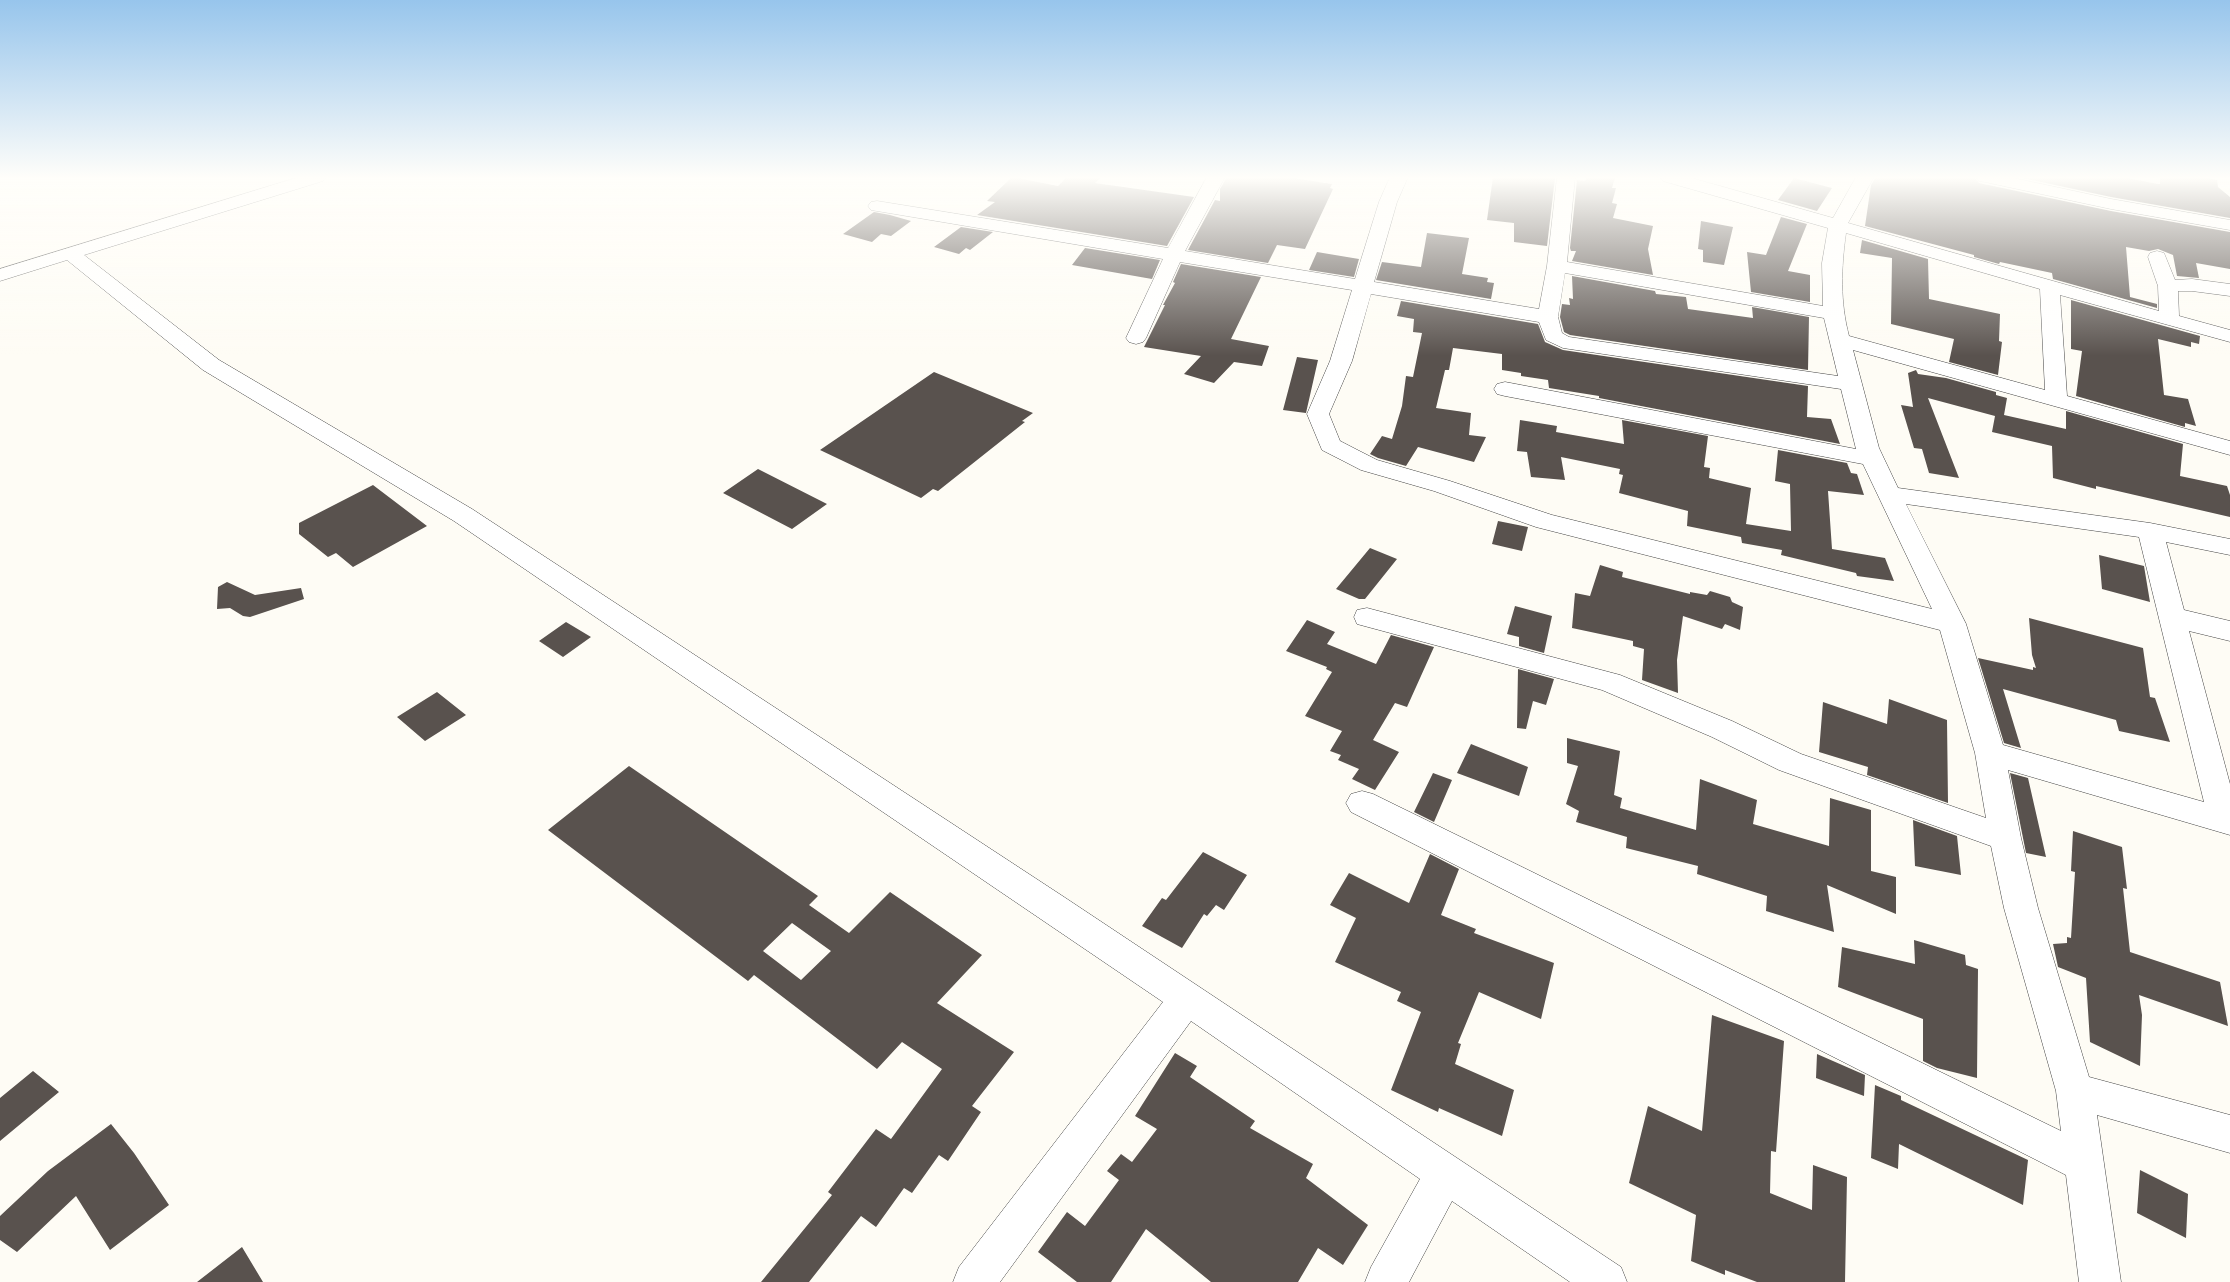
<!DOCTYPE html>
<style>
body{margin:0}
canvas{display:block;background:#fefcf5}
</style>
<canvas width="2230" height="1282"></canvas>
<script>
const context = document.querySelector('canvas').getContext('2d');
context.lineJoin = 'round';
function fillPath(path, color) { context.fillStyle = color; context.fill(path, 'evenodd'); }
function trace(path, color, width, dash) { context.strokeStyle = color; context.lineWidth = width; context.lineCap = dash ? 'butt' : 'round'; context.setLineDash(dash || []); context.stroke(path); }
fillPath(new Path2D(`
 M1012,177L1058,186L1067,177H1101L1095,183L1194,197L1167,246L977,215L995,202L987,201Z
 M1227,177H1286L1332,184L1330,188L1333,189L1305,249L1277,245L1268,263L1188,250L1215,200L1220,201V189Z
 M1493,177L1555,178L1547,246L1514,242V223L1487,220Z
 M1587,177H1615L1612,188H1616L1612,203L1617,204L1613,218L1653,226L1648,249L1653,275L1572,261L1576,251H1571L1570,248L1577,180L1585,181Z
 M1876,177H1974L1979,183L2111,211L2230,232V269L2196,263L2199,278L2177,276L2173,255L2158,249L2149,251L2126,247L2130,297L2157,304V308L2053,279L2052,273L2000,262L1999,264L1974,257V255L1865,226L1871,185Z
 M2018,177H2121L2158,184H2160V177H2200L2217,180L2218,187L2230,197V218L2111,197Z
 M1794,178L1832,188L1817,211L1778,200Z
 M874,212L890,215L911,221L891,236L881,234L872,242L843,234Z
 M1781,217L1807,224L1788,271L1810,275V302L1751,292L1747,252L1766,255Z
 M1701,221L1733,227L1724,265L1703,262V250L1698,249Z
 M961,227L993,232L970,250L966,248L959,254L934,247Z
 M1427,233L1469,238L1462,274L1488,278L1487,282L1494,283L1491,299L1376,280L1382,262L1421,267Z
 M1862,240L1928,259L1929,299L2000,314L1999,341L2002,342L1998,375L1949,362L1954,339L1891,324L1892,258L1860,253Z
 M1085,248L1160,260L1152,279L1072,265Z
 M1317,252L1359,259L1354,277L1309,270Z
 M1181,264L1261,277L1231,339L1269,346L1262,366L1234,362L1214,383L1184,374L1201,356L1144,347L1165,305H1163L1175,283L1173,282Z
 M1572,276L1655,291L1656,294L1686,297L1688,309L1753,318L1752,307L1809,317L1808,370L1570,335L1564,332L1560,317L1562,304L1570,305L1569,298L1573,299Z
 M2071,300L2200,336L2199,344L2191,342V347L2158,339L2164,395L2188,399L2196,426L2185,423V427L2076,396L2082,351L2071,349Z
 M1401,301L1538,324L1545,342L1563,350L1808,386L1807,417L1831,419L1840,444L1599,398V396L1549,388L1548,380L1521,376V373L1502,370V354L1453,348L1449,370H1445L1436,408L1471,413L1469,435L1486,437L1474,462L1418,447L1406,466L1378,458L1370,454L1382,436L1392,439L1402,406L1406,376L1413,377L1422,333L1413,332L1414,319L1397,316Z
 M1297,357L1318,360L1306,413L1283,410Z
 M1916,370L1918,374L1946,378L1996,392V395L2007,398L2004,415L2066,429V411L2183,444L2180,476L2227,486L2230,495V517L2096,486V489L2053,478L2052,446L1992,432L1995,416L1928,398L1959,478L1929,473L1922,449L1914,448L1901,405L1913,407L1908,373Z
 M934,372L1033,413L1022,421L1025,422L938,491L933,489L921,498L820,450Z
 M1520,420L1557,426L1556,432L1624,444L1622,420L1708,436L1704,467L1710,468L1709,478L1751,488L1746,524L1791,531L1790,484L1775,481L1778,450L1847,463L1851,473L1857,474L1864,495L1828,491L1832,549L1885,558L1894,581L1857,576L1856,573L1781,555L1782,550L1742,543L1741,537L1687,526L1688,511L1619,493L1623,475L1619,474L1620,469L1561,457L1565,480L1531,477L1527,452L1517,451Z
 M758,469L827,504L792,529L723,493Z
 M373,485L427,526L353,567L336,553L328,557L299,534V523Z
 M1498,521L1528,527L1522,551L1492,544Z
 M1370,548L1397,559L1365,599H1359L1336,589Z
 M2099,555L2144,566L2150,602L2102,589Z
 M1600,565L1623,572L1622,577L1690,594V592L1707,595L1710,591L1730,597L1732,602L1743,607L1740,630L1725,624L1722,629L1683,616L1677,660L1678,693L1642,680L1644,649L1633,646V641L1572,628L1575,593L1590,596Z
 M227,582L255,595L301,588L304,599L250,617L243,616L230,608L217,609L218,587Z
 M1515,606L1552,616L1544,653L1519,646V637L1507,634Z
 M2029,618L2143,648L2150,697L2155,698L2170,742L2119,731L2116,720L2003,689L2021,748L2004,743L1978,658L2033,670V667L2036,668L2032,655Z
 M1307,620L1335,632L1327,644L1376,664L1391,635L1434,647L1407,707L1395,703L1373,740L1399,752L1375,790L1352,779L1359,769L1338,760L1341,755L1330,751L1342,731L1305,716L1332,672L1326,669L1327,667L1286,651Z
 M566,622L591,637L563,657L539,641Z
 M1518,669L1554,679L1546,705L1533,701L1526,729L1517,728Z
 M437,692L466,715L425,741L397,717Z
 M1889,699L1947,720L1948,803L1867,775L1868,767L1819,752L1823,702L1887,724Z
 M1567,738L1620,751L1614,795L1622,798L1620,808L1696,830L1700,779L1757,800L1753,824L1829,846L1830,798L1871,810V871L1896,877V914L1827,885L1834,932L1766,911L1767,896L1697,874L1698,866L1626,848L1627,837L1576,822L1579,811L1566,804L1578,766L1567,763Z
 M1471,744L1528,767L1519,796L1457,773Z
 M629,766L818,896L809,905L849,933L890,892L982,955L937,1003L1014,1052L972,1106L981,1112L948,1161L939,1155L912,1193L904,1188L876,1227L861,1216L809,1282H761L832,1195L828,1192L876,1129L891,1139L942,1069L902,1042L877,1069L754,975L748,981L548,830ZM792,923L831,951L801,980L763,951Z
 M1433,773L1452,780L1434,822L1414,812Z
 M2010,773L2028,778L2046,857L2026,853Z
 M1913,820L1957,836L1961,875L1915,866Z
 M2073,831L2122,847L2127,889L2123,888L2130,952L2220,982L2228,1026L2139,995L2142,1015L2140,1066L2090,1042L2086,978L2058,967L2053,944L2067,943V937L2071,938L2075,872L2071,871Z
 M1203,852L1247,875L1224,910L1216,905L1207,916L1204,914L1182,948L1142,926L1162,898L1166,900Z
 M1430,854L1459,869L1441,915L1476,929L1474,933L1554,963L1541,1019L1479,992L1458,1043L1461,1044L1455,1064L1514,1090L1502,1136L1439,1108L1438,1112L1391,1090L1421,1012L1397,1001L1401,992L1335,962L1356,918L1330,905L1349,873L1409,903Z
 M1914,940L1965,955L1966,965L1978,969L1977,1078L1937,1068L1923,1061V1019L1838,987L1842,947L1915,964Z
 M1712,1015L1784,1041L1776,1152L1771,1151L1770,1193L1812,1210L1813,1165L1847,1177L1845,1282H1757L1725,1270V1275L1691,1261L1696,1215L1629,1183L1648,1106L1702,1131Z
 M1175,1053L1197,1066L1190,1077L1255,1121L1250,1128L1313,1164L1306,1178L1368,1225L1343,1265L1318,1248L1298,1282H1211L1146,1229L1111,1282H1077L1038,1252L1067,1212L1085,1226L1119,1180L1107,1171L1121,1154L1132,1162L1157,1129L1135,1116Z
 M1817,1054L1865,1075L1864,1096L1816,1078Z
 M33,1071L59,1092L0,1141V1098Z
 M1875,1085L1901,1096V1100L2028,1160L2023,1205L1899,1144L1898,1169L1871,1158Z
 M111,1124L134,1153L169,1205L110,1250L76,1196L17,1252L0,1240V1216L48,1171Z
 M2140,1170L2188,1194L2186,1238L2137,1213Z
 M242,1247L263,1282H197Z`), '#59524e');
const minor = new Path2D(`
 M299,177H326L323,181L84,255L219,360L472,509L1064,897L1621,1267L1627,1282H1570L1452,1201L1409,1282H1365L1371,1267L1420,1179L1191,1021L1000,1282H953L959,1267L1163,1002L454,521L203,370L67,260L0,281V269Z
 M1207,177H1225L1185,251L1355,279L1379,202L1390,177H1408L1397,202L1374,282L1539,309L1547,266L1557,177H1575L1567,262L1823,306L1822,263L1828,228L1663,181L1660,177H1688L1833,218L1856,177H1874L1848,223L2159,311L2158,286L2148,257L2150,253L2157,251L2164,253L2175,280L2192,279L2230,284V296L2192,291H2178L2179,316L2230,330V342L2060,295L2067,396L2230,441V455L1853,350L1879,448L1898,488L2150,523L2230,539V555L2166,542L2184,610L2230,621V641L2189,631L2230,784V835L2008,770L2021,838L2038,908L2089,1077L2230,1115V1153L2097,1115L2121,1282H2079L2066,1175L1351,812L1346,803L1351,794L1362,791L1373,794L2061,1131L2056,1091L2004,908L1991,846L1779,770L1712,737L1602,690L1357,624L1354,617L1357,610L1367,608L1620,675L1732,721L1801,754L1986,818L1975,753L1940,630L1536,527L1434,491L1361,470L1322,450L1307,414L1330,361L1352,290L1180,262L1146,338L1143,342L1136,344L1129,342L1126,338L1163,259L877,211L871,210L868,206L871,202L877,201L1168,248ZM1846,233L2040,289L2045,390L1849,336C1840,302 1841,268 1846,233ZM1565,273L1824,318L1838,376L1569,337L1562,333L1558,317ZM1371,294L1539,322L1546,340L1563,348L1841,389L1856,449L1505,382L1497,384L1494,389L1497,394L1505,396L1863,464L1932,609L1552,515L1450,481L1377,460L1340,441L1329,414L1352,361ZM1906,504L2139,537L2204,802L2003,745L1966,624Z
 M1976,177H2009L2111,199L2230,220V230L2111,209L1985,182L1979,181Z`);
trace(minor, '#444', 1);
fillPath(minor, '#fff');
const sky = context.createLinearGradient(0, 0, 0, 356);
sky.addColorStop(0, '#97c5ec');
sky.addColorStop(0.5, '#fffefa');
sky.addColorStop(1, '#fffefa00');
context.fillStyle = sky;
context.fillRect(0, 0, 2230, 356);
</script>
